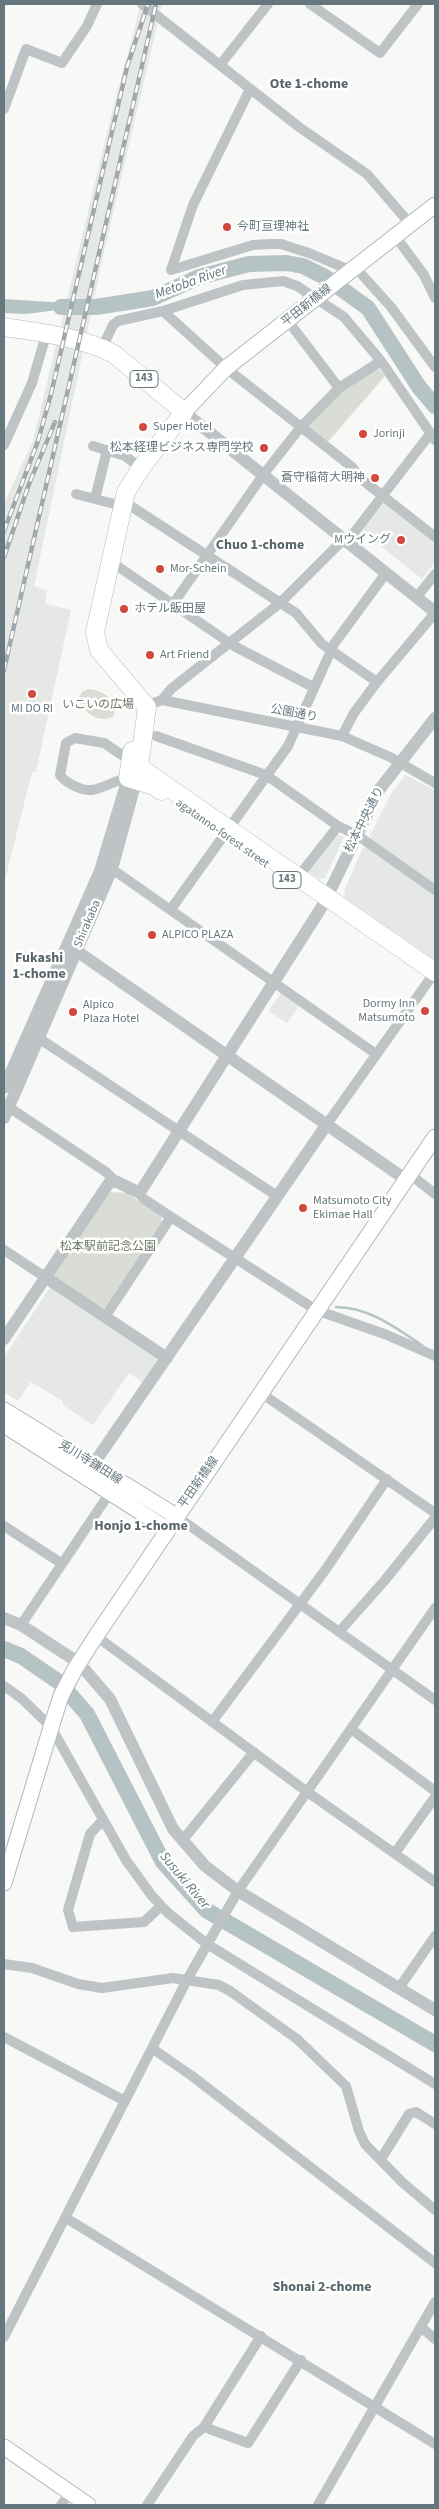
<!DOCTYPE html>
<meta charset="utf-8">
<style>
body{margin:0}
#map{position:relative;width:439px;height:2509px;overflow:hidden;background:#f8f8f6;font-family:"Source Sans 3",sans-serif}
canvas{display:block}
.frame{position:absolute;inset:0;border:5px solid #66787e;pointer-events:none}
</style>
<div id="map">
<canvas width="439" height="2509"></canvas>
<div class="frame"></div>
</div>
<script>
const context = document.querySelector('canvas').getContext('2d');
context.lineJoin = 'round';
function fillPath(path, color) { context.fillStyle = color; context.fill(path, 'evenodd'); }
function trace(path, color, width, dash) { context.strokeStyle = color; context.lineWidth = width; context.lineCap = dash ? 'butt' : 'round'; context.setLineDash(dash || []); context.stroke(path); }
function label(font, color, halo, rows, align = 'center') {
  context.font = font + ' "Source Sans 3","Noto Sans JP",sans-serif'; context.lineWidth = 5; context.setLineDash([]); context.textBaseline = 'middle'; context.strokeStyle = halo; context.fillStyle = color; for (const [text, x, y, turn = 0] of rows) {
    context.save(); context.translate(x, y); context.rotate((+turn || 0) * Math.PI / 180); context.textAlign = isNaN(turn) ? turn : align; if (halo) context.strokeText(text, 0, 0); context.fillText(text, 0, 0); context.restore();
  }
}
fillPath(new Path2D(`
 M141,4H162L101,265L34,586L47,590L45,604L71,610L36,772H32L4,884V503L33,441L111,116Z
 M384,503L435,544V562L422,579L362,531Z
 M405,775L435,790V884L372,841L370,835L391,794Z
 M335,833L344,837L325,878L319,879L306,870Z
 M368,847L435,895V960L344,897L345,888L363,848Z
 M282,992L300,1005L287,1023L268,1011Z
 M51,1286L158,1357L144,1383L129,1373L93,1425L63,1405V1401L31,1382L18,1401L4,1392V1357Z`), '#e6e8e6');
fillPath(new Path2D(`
 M378,368L385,376L327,443L310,430L308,425L341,391Z
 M88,689C103,690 118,700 114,716C100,725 82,712 79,698L82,692Z
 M111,1192L127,1193L161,1216L162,1222L105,1308L99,1307L55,1279L53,1273L105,1196Z`), '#d9ddd6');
fillPath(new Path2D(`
 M4,299L96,305L26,314L4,313Z`), '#b6c3c5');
trace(new Path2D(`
 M336,1307C369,1307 396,1328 423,1346`), '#b6c3c5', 2.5);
trace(new Path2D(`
 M61,307H96L153,298L199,277L249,264L287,263L303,266L325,277L368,308L419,387L435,406
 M4,1649L21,1656L59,1682L87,1714L163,1862L206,1910L435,2044`), '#b6c3c5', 16);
const secondary = new Path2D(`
 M184,412L226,368L435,205
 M4,1410L176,1516
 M4,1425L167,1529
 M4,1883L53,1721L61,1696L75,1669L96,1636L435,1137
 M4,2447L88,2505`);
const trunk = new Path2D(`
 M4,327C39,332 81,337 114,354L184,412L141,468L126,492L95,632L99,650L147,707L139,767L435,972
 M132,751L128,778L154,786L161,791`);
trace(secondary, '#b0b7ba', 17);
trace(trunk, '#b2b7b9', 19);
trace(new Path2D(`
 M142,4L299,127L367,174L411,225
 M310,4L380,53L418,4
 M220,65L268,4
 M4,109L26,49L62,63L87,26L97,4
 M396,237L424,275L435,298
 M356,268L391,307L435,367
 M171,270L193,205L250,89
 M171,270L253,245L271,244H281L309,253L352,271
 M163,311L226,368L352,467L360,478L435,537
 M288,321L339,388
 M102,348L113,325L118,321L163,311L243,285L283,281L297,286L344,317L381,361L435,440
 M4,445L32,383L46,335
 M93,446L125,456L141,468
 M76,494L122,506
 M95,499L107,450
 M123,501L296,613L322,644L377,682
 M347,542L430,434
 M110,561L234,646L313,687
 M417,597L435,574
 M173,604L263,475L300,428L339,388L381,361
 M162,700L171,689L280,603L344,539
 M143,707L162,700L342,736L390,757L435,783
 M156,736L266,775L338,826L357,835L435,890
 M342,736L354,713L377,682L435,613
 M128,778C116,780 104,788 92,790C81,791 66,783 60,775L66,743L75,738L104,743L131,761
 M112,869L376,1054
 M298,877L338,826
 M171,909L288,746L334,644L386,573
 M34,1035L277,1196
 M4,1104L106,1172L115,1181
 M327,1124L435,972
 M405,1179H416L435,1194
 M138,1192L144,1199L171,1217L316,1310L387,1335L435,1356
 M4,1250L45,1277
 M105,1317L171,1217
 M261,1393L435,1513
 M176,1516L435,1700
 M4,1526L61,1563
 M21,1625L113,1488
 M339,1632L385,1580L435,1518
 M96,1636L306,1791L435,1882
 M4,1686L21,1698L51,1727L126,1860L152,1896L168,1913L207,1944L435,2084
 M212,1722L326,1569L387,1479
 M351,1729L435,1791
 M103,1820L90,1834L68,1910L73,1927L144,1922L161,1906
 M182,1841L254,1752
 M395,1853L435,1797
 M4,1964L32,1968L78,1984L102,1988L173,1978L219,1985L230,1991L297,2039L346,2086L359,2131L365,2144L402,2182L435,2210
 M399,1988L435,1936
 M4,2037L125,2101
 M153,2049L192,2076L435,2263
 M381,2159L409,2114L416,2112L435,2124
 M66,2218L435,2444
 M421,2327L435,2339
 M4,2337L188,1978L238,1891L435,1608
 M204,2427L248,2443L301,2360
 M61,2505L70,2493
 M147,2505L193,2436L204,2427L261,2336
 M318,2505L435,2302`), '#bec3c5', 10);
trace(new Path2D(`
 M184,412L435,612
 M68,945L405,1179
 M4,1088L100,871L128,778
 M4,1118L112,869L138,774
 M45,1277L167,1358
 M4,1339L109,1183L115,1181L138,1192L142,1189L323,905L379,790L435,718
 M88,1472L327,1124
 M4,1618L21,1625L79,1663L110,1699L173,1829L205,1866L238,1891L435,2010`), '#bec3c5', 12);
trace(secondary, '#fff', 15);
trace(trunk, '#fff', 18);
const rail = new Path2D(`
 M4,531L38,441L51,394L127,67L148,4
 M4,557L29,484L55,422
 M4,670L156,4`);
trace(rail, '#a0a8ab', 4.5);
trace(rail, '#fff', 2.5, [8]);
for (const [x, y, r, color] of [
 [227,227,5,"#d1483e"],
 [143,427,5,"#d1483e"],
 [363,434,5,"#d1483e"],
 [264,448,5,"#d1483e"],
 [375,478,5,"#d1483e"],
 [401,540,5,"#d1483e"],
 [160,569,5,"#d1483e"],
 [124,609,5,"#d1483e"],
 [150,655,5,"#d1483e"],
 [32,694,5,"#d1483e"],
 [152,935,5,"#d1483e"],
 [425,1011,5,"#d1483e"],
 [73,1012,5,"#d1483e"],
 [303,1208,5,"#d1483e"]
]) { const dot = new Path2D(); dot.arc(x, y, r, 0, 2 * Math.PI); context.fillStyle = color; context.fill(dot); trace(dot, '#fff', 2); }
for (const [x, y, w] of [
 [144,379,28],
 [287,880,28]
]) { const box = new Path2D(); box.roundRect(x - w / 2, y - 8.5, w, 17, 4); context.fillStyle = '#fff'; context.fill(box); trace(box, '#66787e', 1); }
label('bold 11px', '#66787e', null, [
 ["143",144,379],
 ["143",287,880]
]);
label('12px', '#66787e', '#fff', [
 ["今町亘理神社",237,227],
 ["Super Hotel",153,427],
 ["Jorinji",373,434],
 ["松本経理ビジネス専門学校",254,448,"right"],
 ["蒼守稲荷大明神",365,478,"right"],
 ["Mウイング",391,540,"right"],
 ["Mor-Schein",170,569],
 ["ホテル飯田屋",134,609],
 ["Art Friend",160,655],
 ["MI DO RI",32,709,"center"],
 ["ALPICO PLAZA",162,935],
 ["Dormy Inn",415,1004,"right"],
 ["Matsumoto",415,1018,"right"],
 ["Alpico",83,1005],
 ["Plaza Hotel",83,1019],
 ["Matsumoto City",313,1201],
 ["Ekimae Hall",313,1215]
], 'left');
label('12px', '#66787e', '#fff', [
 ["平田新橋線",307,306,-38],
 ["公園通り",294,714,11],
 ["松本中央通り",365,820,-63],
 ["agatanno-forest street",222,834,35],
 ["Shirakaba",88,924,-67],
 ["兎川寺鎌田線",90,1463,32],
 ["平田新橋線",199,1483,-55]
]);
label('12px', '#6b7765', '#fff', [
 ["いこいの広場",98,705],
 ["松本駅前記念公園",108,1247]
]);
label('bold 14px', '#58656a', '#fff', [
 ["Ote 1-chome",309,85],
 ["Chuo 1-chome",260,546],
 ["Fukashi",39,959],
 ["1-chome",39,975],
 ["Honjo 1-chome",141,1527],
 ["Shonai 2-chome",322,2288]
]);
label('italic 14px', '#617678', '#fff', [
 ["Metoba River",191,283,-20],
 ["Susuki River",184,1881,50]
]);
</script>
